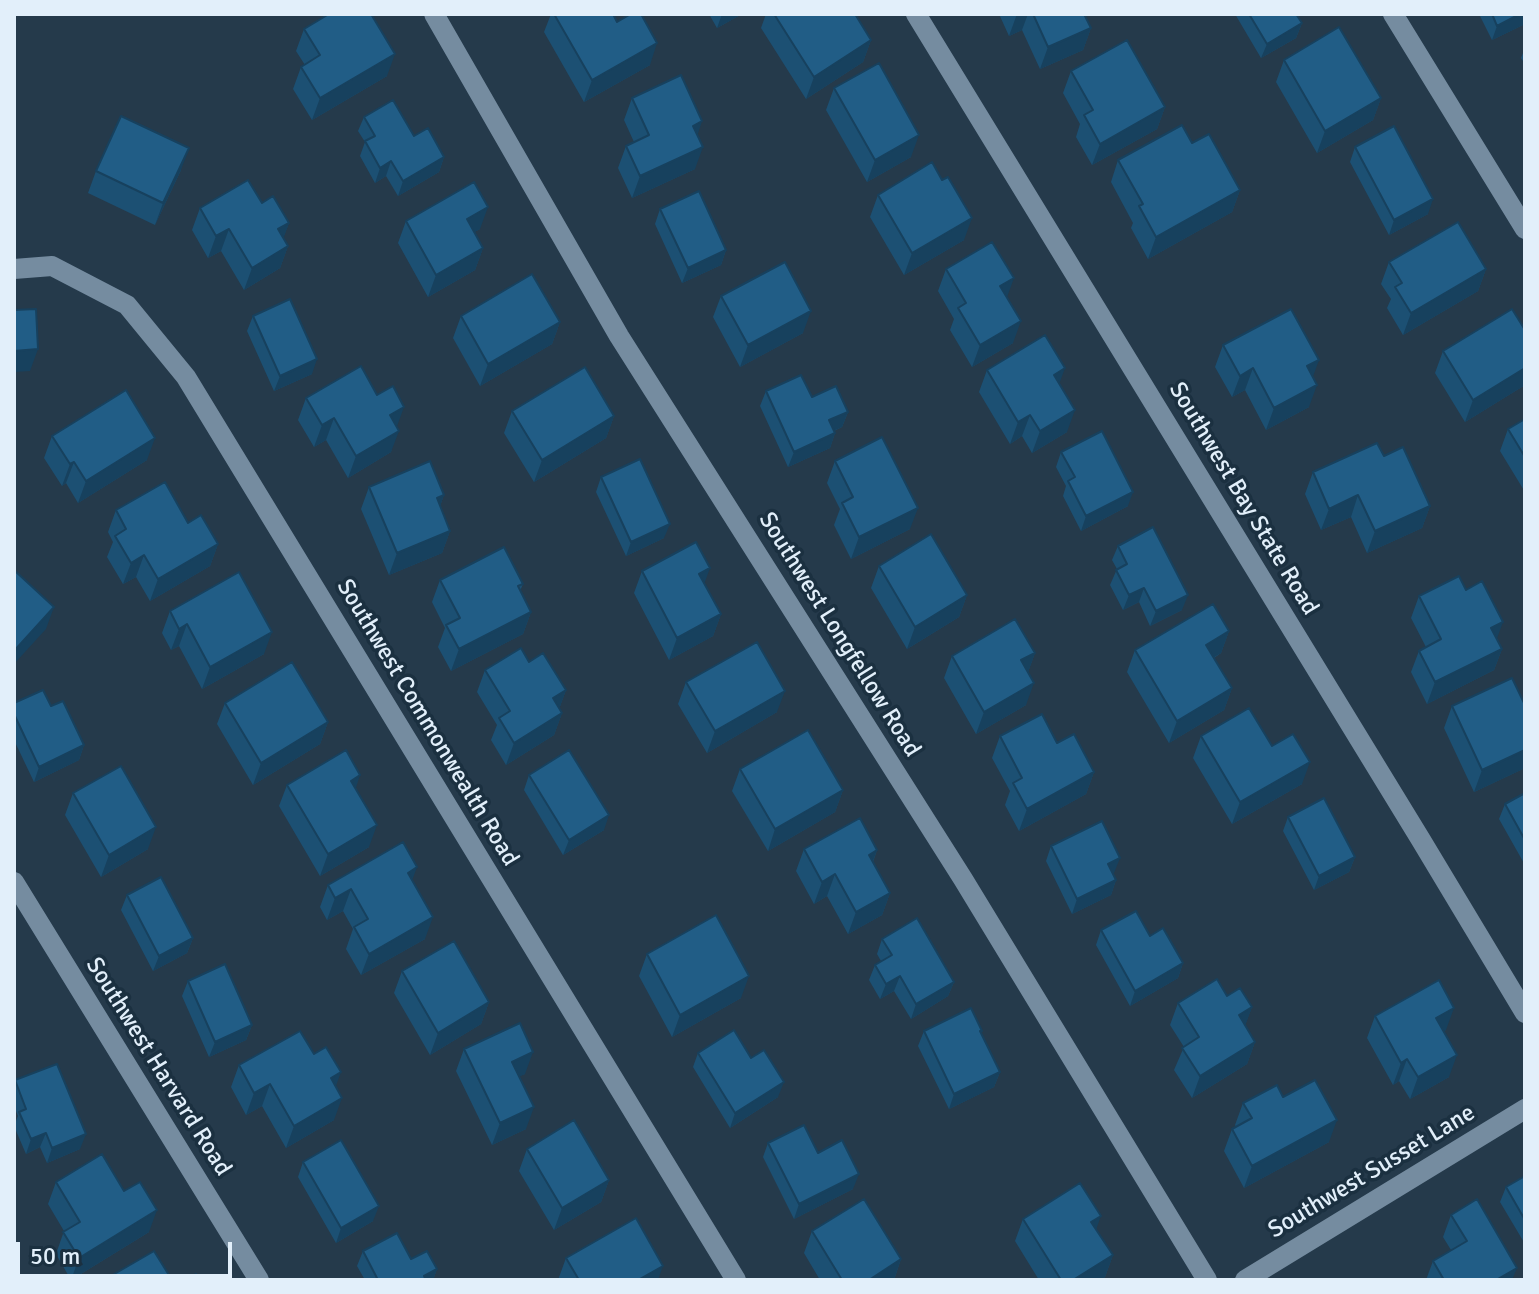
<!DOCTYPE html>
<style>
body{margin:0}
#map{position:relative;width:1539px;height:1294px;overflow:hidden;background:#253a4b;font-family:Signika,sans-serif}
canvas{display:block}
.frame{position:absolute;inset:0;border:16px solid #e2effa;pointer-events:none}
.scale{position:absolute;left:16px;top:1242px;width:216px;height:36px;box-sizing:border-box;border:4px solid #e2effa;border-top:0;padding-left:10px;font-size:24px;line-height:28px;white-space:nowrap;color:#e2effa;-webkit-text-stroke:6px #1b3040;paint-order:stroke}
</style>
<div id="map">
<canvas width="1539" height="1294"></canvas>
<div class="frame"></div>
<div class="scale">50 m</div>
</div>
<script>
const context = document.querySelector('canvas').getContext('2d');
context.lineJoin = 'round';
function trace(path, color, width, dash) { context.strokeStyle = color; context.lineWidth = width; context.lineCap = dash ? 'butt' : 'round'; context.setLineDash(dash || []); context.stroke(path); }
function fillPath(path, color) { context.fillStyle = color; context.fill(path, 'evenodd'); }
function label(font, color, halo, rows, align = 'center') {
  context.font = font + ' Signika,sans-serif'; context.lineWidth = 7; context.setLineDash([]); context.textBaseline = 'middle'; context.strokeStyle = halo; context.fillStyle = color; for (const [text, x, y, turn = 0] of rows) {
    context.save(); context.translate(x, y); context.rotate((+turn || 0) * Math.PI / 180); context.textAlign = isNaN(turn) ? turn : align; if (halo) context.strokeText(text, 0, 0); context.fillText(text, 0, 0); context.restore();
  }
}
trace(new Path2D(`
 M434,14L619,336L963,879L1207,1280
 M916,14L1421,840L1525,1013
 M1393,14L1525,229
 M14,269L52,266L127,305L186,377L736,1280
 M14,882L259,1280
 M1245,1280L1525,1109`), '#758ca0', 20);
fillPath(new Path2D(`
 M551,14H613L617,22L650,65L584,102L544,32Z
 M709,14H742L717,28Z
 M766,14H855L871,40L863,62L806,99L761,28Z
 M999,14H1084L1091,28L1083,50L1040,69L1022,30L1009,36Z
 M1235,14H1296L1302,23L1296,38L1261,58Z
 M1479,14H1525V24L1492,40Z
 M304,29L387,76L312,120L293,89L301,67L305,65L296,51Z
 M1525,48V64L1521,58Z
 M1284,60L1381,98L1373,120L1317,153L1276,82Z
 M1071,71L1165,107L1157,129L1092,165L1076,137L1080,124L1063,93Z
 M834,88L911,157L867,182L826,110Z
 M632,98L697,136L695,169L632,198L618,168L626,146L634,142L624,120Z
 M364,117L414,136L444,157L439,172L398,196L386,176L375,183L360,156L365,142L358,131Z
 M1355,147L1428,214L1389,235L1350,162Z
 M1118,160L1240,190L1232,212L1148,259L1131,228L1133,223L1111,182Z
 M181,170L155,225L88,193L96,171Z
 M878,195L964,240L904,275L870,217Z
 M262,203L289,223L283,238L288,246L280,268L244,290L221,251L208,258L192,230L200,208Z
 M660,209L726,250L721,265L682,283L655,224Z
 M406,221L480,229L474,232L483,248L475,270L428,297L398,243Z
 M1389,262L1486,269L1478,291L1403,335L1387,308L1391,299L1381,284Z
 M946,269L1007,297L1013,343L972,367L950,330L954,319L938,291Z
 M721,296L803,333L740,367L713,317Z
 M253,316L312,374L274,391L247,331Z
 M461,316L560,322L552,344L480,386L453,338Z
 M1525,330V385L1465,422L1435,373L1443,351Z
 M1223,345L1309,407L1266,430L1245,390L1232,397L1215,367Z
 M987,370L1059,384L1067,432L1032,453L1022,436L1010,444L979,392Z
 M766,391L812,397L848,412L842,427L834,431L835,433L830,448L788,467L760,406Z
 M377,395L397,427L391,452L348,478L326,440L314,447L298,420L306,398Z
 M512,411L614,416L606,438L534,482L504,433Z
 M1525,419V492L1500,451L1508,429Z
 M52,436L147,460L78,503L66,483L62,486L44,458Z
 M1061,452L1128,506L1081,531L1063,496L1066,486L1056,467Z
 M1384,456L1430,506L1422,528L1367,553L1351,517L1321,530L1305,494L1313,472Z
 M835,461L910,529L851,559L834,525L840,509L827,483Z
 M601,477L664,538L626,556L596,492Z
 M369,487L444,495L440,506L450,531L442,553L389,575L361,509Z
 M116,510L188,523L218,544L210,566L150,601L136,577L123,584L107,557L113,542L108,532Z
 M1118,546L1182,610L1150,626L1139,602L1123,610L1110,585L1117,569L1112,560Z
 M879,566L967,595L959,617L907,649L871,588Z
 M642,571L721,614L713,636L669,660L634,593Z
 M440,580L523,584L520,591L531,612L523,634L451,671L438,647L445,628L432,602Z
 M1466,590L1502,649L1494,670L1427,704L1411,672L1419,651L1426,647L1411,618L1419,596Z
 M170,611L264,654L202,689L179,646L171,650L162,633Z
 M1229,631L1221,653L1214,658L1232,688L1224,710L1169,743L1127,672L1135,650Z
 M1035,653L1028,672L1026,705L976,734L944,678L952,656Z
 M529,662L566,690L559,709L562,713L554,735L506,765L491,740L497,725L477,692L485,670Z
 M686,682L777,712L707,753L678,704Z
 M14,703L51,706L84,745L79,760L34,782L14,740Z
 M225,703L328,722L320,744L253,785L217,724Z
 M1525,705V768L1474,792L1444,728L1452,706Z
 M1000,736L1057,743L1094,772L1086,794L1019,831L1005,805L1010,791L992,758Z
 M1201,736L1272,746L1302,784L1232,824L1193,758Z
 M740,769L843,790L835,812L768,851L732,791Z
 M529,775L604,830L563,855L524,790Z
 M287,785L355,789L369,847L320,876L279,806Z
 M73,793L148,849L101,877L65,815Z
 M1525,793V865L1499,819L1505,804Z
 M1288,817L1355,857L1349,872L1314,890L1283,831Z
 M1051,846L1114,873L1113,874L1116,880L1111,895L1072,914L1046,861Z
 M804,849L877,850L873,862L890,893L882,915L848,934L827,896L814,904L796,871Z
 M412,881L425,939L361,975L346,949L353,929L343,911L327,920L320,907L328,885Z
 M127,895L193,938L187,953L153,971L121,910Z
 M1101,930L1150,936L1183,963L1178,978L1130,1006L1096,945Z
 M882,939L954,982L948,996L911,1019L894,991L880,999L869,980L875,965L881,961L877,954Z
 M647,954L741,998L672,1037L639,976Z
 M402,971L489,1002L481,1024L430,1055L394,993Z
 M188,981L252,1025L246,1040L209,1057L182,996Z
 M1227,996L1252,1007L1245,1025L1255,1042L1247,1064L1192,1098L1174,1070L1184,1047L1170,1025L1178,1003Z
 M1375,1016L1446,1030L1443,1031L1449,1077L1410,1099L1399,1081L1393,1085L1367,1038Z
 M924,1031H982L981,1033L1000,1072L994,1087L949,1109L918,1046Z
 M464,1049L525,1074L519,1076L526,1129L492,1145L456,1071Z
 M698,1053L751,1058L778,1097L730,1128L693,1067Z
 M239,1065L335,1087L334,1120L286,1148L262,1106L246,1115L231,1087Z
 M15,1080L80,1149L47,1163L40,1147L26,1154L14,1126L18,1116L14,1106V1084Z
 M1283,1097L1329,1142L1244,1188L1224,1151L1232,1129L1236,1127L1235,1125L1243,1103Z
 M768,1143L818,1153L853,1189L794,1219L763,1157Z
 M527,1149L609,1180L601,1202L554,1230L519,1171Z
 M303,1162L373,1221L336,1243L298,1177Z
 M1525,1176V1244L1500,1202L1506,1187Z
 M56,1182L149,1232L71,1280L56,1254L64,1231L48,1204Z
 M1451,1215L1512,1280H1426L1433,1261L1451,1250L1443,1237Z
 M1023,1219L1096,1229L1113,1255L1105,1277L1100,1280H1039L1015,1241Z
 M812,1231L901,1259L894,1280H820L804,1253Z
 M363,1251L411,1259L437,1269L433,1280H365L357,1266Z
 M566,1258L658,1280H558Z`), '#1c5073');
fillPath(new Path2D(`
 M722,14H742L717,28Z
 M1017,14H1028L1022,30L1009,36Z
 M1520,14H1525V24L1492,40L1497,26Z
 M1302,23L1296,38L1261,58L1267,44Z
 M1091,28L1083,50L1040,69L1048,47Z
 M871,40L863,62L806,99L814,77Z
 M657,43L650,65L584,102L592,80Z
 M395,54L387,76L312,120L320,98Z
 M1381,98L1373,120L1317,153L1325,131Z
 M1165,107L1157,129L1092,165L1100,144Z
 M702,121L695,143L693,126Z
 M919,135L911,157L867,182L875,160Z
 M703,147L695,169L632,198L640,176Z
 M189,148L181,170L155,225L163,203Z
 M444,157L439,172L398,196L403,181Z
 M391,161L386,176L375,183L380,168Z
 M1240,190L1232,212L1148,259L1156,237Z
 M1433,199L1428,214L1389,235L1394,220Z
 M488,207L480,229L459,241L467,219Z
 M972,218L964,240L904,275L912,253Z
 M289,223L281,245L278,229Z
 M229,229L221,251L208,258L216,236Z
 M288,246L280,268L244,290L252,268Z
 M483,248L475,270L428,297L436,275Z
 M726,250L721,265L682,283L688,268Z
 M1486,269L1478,291L1403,335L1411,313Z
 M1014,278L1006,300L1000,286Z
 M811,311L803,333L740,367L748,345Z
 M1021,321L1013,343L972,367L980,345Z
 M560,322L552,344L480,386L488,364Z
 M38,349L30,371L14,372V351Z
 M317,359L312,374L274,391L280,376Z
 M1319,360L1311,382L1307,366Z
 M1065,368L1057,390L1054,375Z
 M1253,368L1245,390L1232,397L1240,376Z
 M1525,368V385L1465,422L1473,400Z
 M1317,385L1309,407L1266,430L1274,408Z
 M404,407L396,429L390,415Z
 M1075,410L1067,432L1032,453L1040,431Z
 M848,412L842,427L824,435L829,420Z
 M1030,415L1022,436L1010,444L1018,422Z
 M614,416L606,438L534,482L542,460Z
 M334,418L326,440L314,447L322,425Z
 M399,431L391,452L348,478L356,456Z
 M835,433L830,448L788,467L794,452Z
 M155,438L147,460L78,503L86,481Z
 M74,462L66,483L62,486L70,464Z
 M1133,492L1128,506L1081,531L1086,516Z
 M444,495L436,517L437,498Z
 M1358,495L1351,517L1321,530L1329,509Z
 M1430,506L1422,528L1367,553L1375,531Z
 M918,508L910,529L851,559L859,537Z
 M670,524L664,538L626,556L631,542Z
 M450,531L442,553L389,575L397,553Z
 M218,544L210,566L150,601L158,579Z
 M144,555L136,577L123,584L131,563Z
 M710,568L702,590L699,574Z
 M1144,588L1139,602L1123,610L1129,595Z
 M967,595L959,617L907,649L915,627Z
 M1188,595L1182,610L1150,626L1156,611Z
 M54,607L46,629L14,664V651Z
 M531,612L523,634L451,671L459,649Z
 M721,614L713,636L669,660L677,638Z
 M1503,622L1495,644L1491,628Z
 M187,624L179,646L171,650L179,629Z
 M1229,631L1221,653L1198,667L1206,645Z
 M272,632L264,654L202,689L210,667Z
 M1502,649L1494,670L1427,704L1435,682Z
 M1035,653L1027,675L1021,660Z
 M1034,683L1026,705L976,734L984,712Z
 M1232,688L1224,710L1169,743L1177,721Z
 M566,690L558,712L553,698Z
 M785,691L777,712L707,753L715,731Z
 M562,713L554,735L506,765L514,743Z
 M328,722L320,744L253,785L261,763Z
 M84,745L79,760L34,782L39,767Z
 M1525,750V768L1474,792L1482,770Z
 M1310,762L1302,784L1232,824L1240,802Z
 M1094,772L1086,794L1019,831L1027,809Z
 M360,775L353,797L351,781Z
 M843,790L835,812L768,851L775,829Z
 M609,815L604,830L563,855L569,840Z
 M377,825L369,847L320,876L328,854Z
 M156,827L148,849L101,877L109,855Z
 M877,850L869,872V855Z
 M1355,857L1349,872L1314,890L1319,876Z
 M1120,858L1114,873L1103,879L1108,864Z
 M417,867L409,889L408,873Z
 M835,874L827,896L814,904L822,882Z
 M1116,880L1111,895L1072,914L1077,899Z
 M351,889L343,911L327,920L335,898Z
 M890,893L882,915L848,934L856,912Z
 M433,917L425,939L361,975L369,954Z
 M193,938L187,953L153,971L159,956Z
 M1183,963L1178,978L1130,1006L1135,991Z
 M749,976L741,998L672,1037L680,1015Z
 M900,976L894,991L880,999L886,984Z
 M954,982L948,996L911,1019L916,1004Z
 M489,1002L481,1024L430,1055L438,1033Z
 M1252,1007L1244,1029L1239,1015Z
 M1454,1008L1446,1030L1428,1040L1436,1018Z
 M252,1025L246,1040L209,1057L215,1042Z
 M1255,1042L1247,1064L1192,1098L1200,1076Z
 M533,1052L525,1074L504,1084L512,1062Z
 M1457,1055L1449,1077L1410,1099L1418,1077Z
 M1407,1059L1399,1081L1393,1085L1401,1063Z
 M341,1072L333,1094L331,1078Z
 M1000,1072L994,1087L949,1109L954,1094Z
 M784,1082L778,1097L730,1128L735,1113Z
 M270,1084L262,1106L246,1115L254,1093Z
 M342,1098L334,1120L286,1148L294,1126Z
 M534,1107L526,1129L492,1145L500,1123Z
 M1337,1120L1329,1142L1244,1188L1252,1166Z
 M46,1133L40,1147L26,1154L31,1139Z
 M86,1134L80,1149L47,1163L52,1148Z
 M859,1174L853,1189L794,1219L799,1204Z
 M609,1180L601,1202L554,1230L562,1208Z
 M379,1206L373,1221L336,1243L341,1228Z
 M157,1210L149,1232L71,1280L79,1258Z
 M1101,1216L1093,1238L1091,1222Z
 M1113,1255L1105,1277L1100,1280H1073Z
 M901,1259L894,1280H869Z
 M663,1266L658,1280H638Z
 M1517,1268L1512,1280H1496Z
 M437,1269L433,1280H423L424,1276Z`), '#17415e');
const building = new Path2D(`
 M329,14H371L395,54L320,98L301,67L320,55L304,29Z
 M554,14H613L617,22L631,14H641L657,43L592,80Z
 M774,14H855L871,40L814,77Z
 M1033,14H1084L1091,28L1048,47Z
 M1249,14H1296L1302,23L1267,44Z
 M1492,14H1520L1497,26Z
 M1339,27L1381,98L1325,131L1284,60Z
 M1127,40L1165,107L1100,144L1084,115L1093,110L1071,71Z
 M879,63L919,135L875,160L834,88Z
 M681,75L702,121L693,126L703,147L640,176L626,146L649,135L632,98Z
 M393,100L414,136L428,128L444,157L403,181L391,161L380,168L365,141L375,136L364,117Z
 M121,116L189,148L163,203L96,171Z
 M1182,125L1192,143L1209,134L1240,190L1156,237L1139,206L1143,204L1118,160Z
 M1394,126L1433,199L1394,220L1355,147Z
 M932,162L942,180L948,177L972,218L912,253L878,195Z
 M248,180L262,203L273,196L289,223L278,229L288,246L252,268L229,229L216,236L200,208Z
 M474,182L488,207L467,219L483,248L436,275L406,221Z
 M699,191L726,250L688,268L660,209Z
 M1458,222L1486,269L1411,313L1395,287L1402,283L1389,262Z
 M992,242L1014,278L1000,286L1021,321L980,345L958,308L966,303L946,269Z
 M785,262L811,311L748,345L721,296Z
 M532,274L560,322L488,364L461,316Z
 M290,299L317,359L280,376L253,316Z
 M36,309L38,349L14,351V310Z
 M1291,309L1319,360L1307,366L1317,385L1274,408L1253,368L1240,376L1223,345Z
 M1512,309L1525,330V368L1473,400L1443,351Z
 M1045,335L1065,368L1054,375L1075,410L1040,431L1030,415L1018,422L987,370Z
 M361,366L377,395L393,386L404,407L390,415L399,431L356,456L334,418L322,425L306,398Z
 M585,367L614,416L542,460L512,411Z
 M801,375L812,397L836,386L848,412L829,420L835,433L794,452L766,391Z
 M126,390L155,438L86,481L74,462L70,464L52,436Z
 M1525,419V457L1508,429Z
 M1102,431L1133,492L1086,516L1068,481L1075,477L1061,452Z
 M882,437L918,508L859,537L842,503L853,497L835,461Z
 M1377,443L1384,456L1403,447L1430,506L1375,531L1358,495L1329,509L1313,472Z
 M640,459L670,524L631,542L601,477Z
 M430,461L444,495L437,498L450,531L397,553L369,487Z
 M165,482L188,523L201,515L218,544L158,579L144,555L131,563L115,536L126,529L116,510Z
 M1153,527L1188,595L1156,611L1144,588L1129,595L1116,570L1127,564L1118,546Z
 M931,534L967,595L915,627L879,566Z
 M696,542L710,568L699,574L721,614L677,638L642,571Z
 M504,547L523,584L518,586L531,612L459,649L446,625L460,618L440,580Z
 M14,570L54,607L14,651Z
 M239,572L272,632L210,667L187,624L179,629L170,611Z
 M1459,576L1466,590L1482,581L1503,622L1491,628L1502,649L1435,682L1419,651L1441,639L1419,596Z
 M1213,604L1229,631L1206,645L1232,688L1177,721L1135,650Z
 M1015,619L1035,653L1021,660L1034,683L984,712L952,656Z
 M757,642L785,691L715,731L686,682Z
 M521,648L529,662L543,653L566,690L553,698L562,713L514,743L499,718L510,711L485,670Z
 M292,662L328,722L261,763L225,703Z
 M1512,678L1525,705V750L1482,770L1452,706Z
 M43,690L51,706L63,701L84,745L39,767L14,714V703Z
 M1249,708L1272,746L1293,734L1310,762L1240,802L1201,736Z
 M1042,714L1057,743L1074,734L1094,772L1027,809L1013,783L1022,778L1000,736Z
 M808,730L843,790L775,829L740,769Z
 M346,750L360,775L351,781L377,825L328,854L287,785Z
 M569,750L609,815L569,840L529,775Z
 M121,766L156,827L109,855L73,793Z
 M1525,793V840L1505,804Z
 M1324,798L1355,857L1319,876L1288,817Z
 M860,818L877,850L869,855L890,893L856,912L835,874L822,882L804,849Z
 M1102,821L1120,858L1108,864L1116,880L1077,899L1051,846Z
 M403,842L417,867L408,873L433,917L369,954L354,927L368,919L351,889L335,898L328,885Z
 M161,877L193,938L159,956L127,895Z
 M1136,911L1150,936L1163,928L1183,963L1135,991L1101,930Z
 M716,915L749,976L680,1015L647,954Z
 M917,918L954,982L916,1004L900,976L886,984L875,965L892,955L882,939Z
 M454,941L489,1002L438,1033L402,971Z
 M225,964L252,1025L215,1042L188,981Z
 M1217,979L1227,996L1240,988L1252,1007L1239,1015L1255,1042L1200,1076L1182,1048L1199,1037L1178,1003Z
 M1439,980L1454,1008L1436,1018L1457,1055L1418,1077L1407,1059L1401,1063L1375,1016Z
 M971,1008L982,1031H980L1000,1072L954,1094L924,1031Z
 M520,1023L533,1052L512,1062L534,1107L500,1123L464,1049Z
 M734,1030L751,1058L764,1050L784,1082L735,1113L698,1053Z
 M300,1031L314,1054L326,1047L341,1072L331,1078L342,1098L294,1126L270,1084L254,1093L239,1065Z
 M57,1064L86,1134L52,1148L46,1133L31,1139L19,1112L26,1109L15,1080Z
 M1315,1080L1337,1120L1252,1166L1232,1129L1252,1118L1243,1103L1277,1085L1283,1097Z
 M574,1120L609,1180L562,1208L527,1149Z
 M804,1125L818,1153L842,1140L859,1174L799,1204L768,1143Z
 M341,1140L379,1206L341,1228L303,1162Z
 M102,1154L124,1191L140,1182L157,1210L79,1258L63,1232L80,1222L56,1182Z
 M1525,1176V1220L1506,1187Z
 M1080,1183L1101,1216L1091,1222L1113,1255L1073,1280H1061L1023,1219Z
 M864,1199L901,1259L869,1280H842L812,1231Z
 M1477,1199L1517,1268L1496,1280H1444L1433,1261L1467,1241L1451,1215Z
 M636,1218L663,1266L638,1280H579L566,1258Z
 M397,1233L411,1259L427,1251L437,1269L424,1276L426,1280H378L363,1251Z
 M154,1251L172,1280H104Z
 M196,1274L200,1280H186Z`);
fillPath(building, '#215d86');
trace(building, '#17415e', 2);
label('24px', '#e2effa', '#1b3040', [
 ["Southwest Bay State Road",1243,499,59],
 ["Southwest Longfellow Road",839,635,58],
 ["Southwest Commonwealth Road",427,723,59],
 ["Southwest Harvard Road",158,1067,58],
 ["Southwest Susset Lane",1372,1172,-31]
]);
</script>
